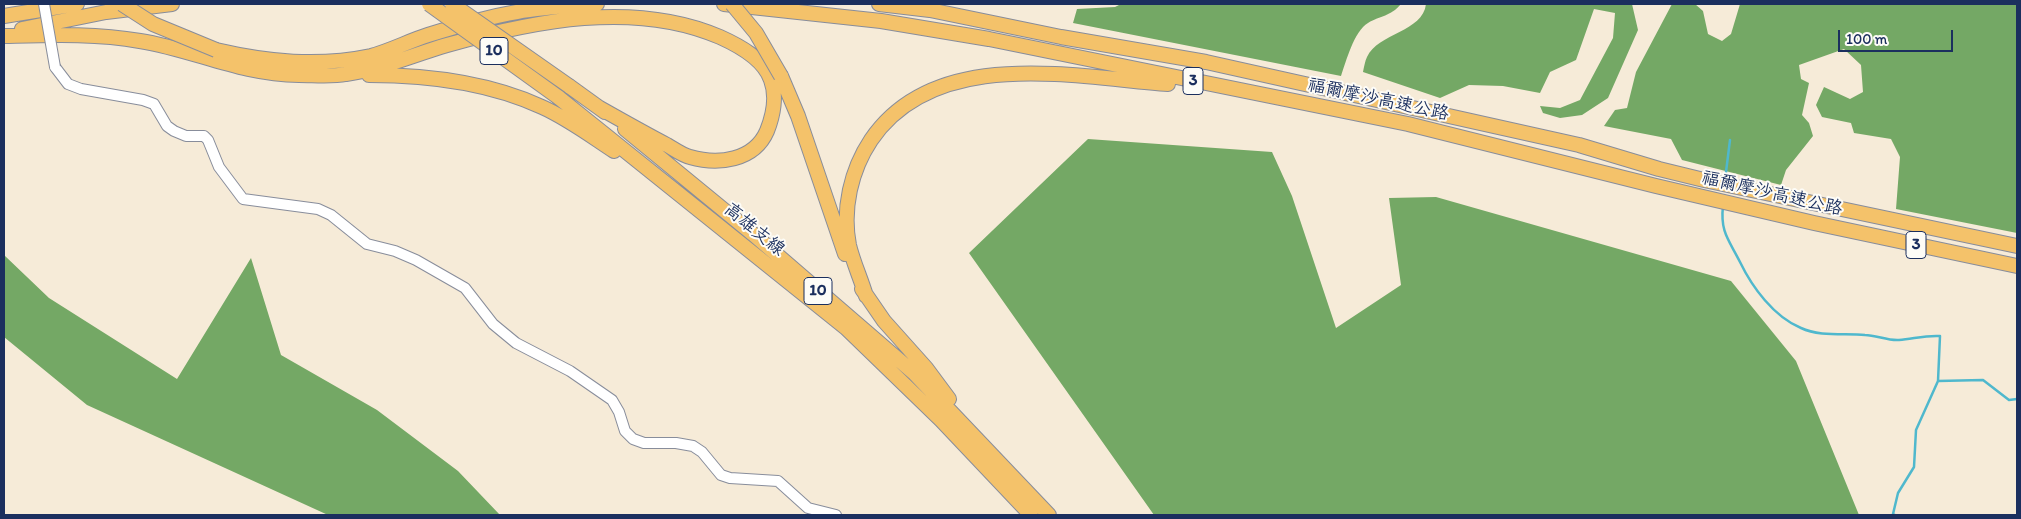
<!DOCTYPE html>
<meta charset="utf-8">
<style>
body{margin:0}
#map{position:relative;width:2021px;height:519px;overflow:hidden;background:#f6ebd8;font-family:Itim,sans-serif}
canvas{display:block}
.frame{position:absolute;inset:0;border:5px solid #1b2f5e;pointer-events:none}
.scale{position:absolute;left:1838px;top:30px;width:115px;height:22px;box-sizing:border-box;border:2px solid #1b2f5e;border-top:0;padding-left:6px;font-size:15px;line-height:18px;white-space:nowrap;color:#1b2f5e;-webkit-text-stroke:4px #fdfcf7;paint-order:stroke}
</style>
<div id="map">
<canvas width="2021" height="519"></canvas>
<div class="frame"></div>
<div class="scale">100 m</div>
</div>
<script>
const context = document.querySelector('canvas').getContext('2d');
context.lineJoin = 'round';
function fillPath(path, color) { context.fillStyle = color; context.fill(path, 'evenodd'); }
function trace(path, color, width, dash) { context.strokeStyle = color; context.lineWidth = width; context.lineCap = dash ? 'butt' : 'round'; context.setLineDash(dash || []); context.stroke(path); }
function label(font, color, halo, rows, align = 'center') {
  context.font = font + ' Itim,"LXGW WenKai TC",sans-serif'; context.lineWidth = 4; context.setLineDash([]); context.textBaseline = 'middle'; context.strokeStyle = halo; context.fillStyle = color; for (const [text, x, y, turn = 0] of rows) {
    context.save(); context.translate(x, y); context.rotate((+turn || 0) * Math.PI / 180); context.textAlign = isNaN(turn) ? turn : align; if (halo) context.strokeText(text, 0, 0); context.fillText(text, 0, 0); context.restore();
  }
}
fillPath(new Path2D(`
 M1121,4H1401C1390,17 1381,15 1368,23C1354,31 1346,62 1341,76L1073,23L1077,9L1115,7Z
 M1426,4H1632L1638,30L1608,98L1582,115L1560,118L1543,113L1540,106L1560,108L1580,100L1613,38L1615,13L1594,9L1576,60L1550,72L1540,93L1503,86L1469,85L1440,98L1363,72C1364,67 1365,61 1367,57C1378,33 1423,32 1426,4Z
 M1672,4H1695L1703,11L1708,34L1722,41L1731,34L1740,4H2017V233L1896,209L1900,157L1891,139L1854,133L1851,123L1822,117L1816,105L1824,87L1850,99L1863,92L1861,65L1844,49L1799,65L1801,79L1809,83L1802,115L1809,123L1813,136L1786,170L1781,185L1682,160L1671,139L1604,126L1615,110L1627,108L1636,72Z
 M1088,139L1272,152L1292,196L1336,328L1401,285L1389,198L1436,197L1731,281L1796,361L1859,515H1154L969,253Z
 M4,255L49,298L177,379L251,258L281,355L377,410L458,471L500,515H328L87,405L4,337Z`), '#74a865');
trace(new Path2D(`
 M1725,180L1730,140
 M1723,206C1720,232 1729,240 1740,262C1752,287 1774,317 1801,328C1820,337 1845,333 1865,335C1876,335 1888,341 1899,340C1913,339 1925,335 1940,336L1938,381
 M1895,515L1893,514L1898,493L1914,467L1916,430L1938,381L1983,380L2009,400L2017,399`), '#4fb8cd', 2.5);
const minor = new Path2D(`
 M55,67L68,84L81,89L143,100L154,104L167,126L174,131L186,136H204L208,140L219,167L243,199L318,209L331,215L367,244L395,251L416,260L465,288L493,324L516,343L570,371L612,400L619,412L625,431L633,439L644,443H676L693,446L702,452L721,475L730,478L778,481L808,508L836,515`);
const highway = new Path2D(`
 M724,4L881,21L989,39L1408,124L1656,186L1814,223L2017,266
 M879,4L930,10L1061,37L1206,62L1579,145L1659,169L1704,180L2017,246
 M4,16L77,4
 M22,29L106,12L172,4
 M4,36C49,35 95,33 140,41C196,50 238,74 299,75C314,75 331,77 346,74C381,69 413,55 447,45C534,21 634,0 720,37C740,46 764,59 771,80C777,96 773,116 767,131C754,161 718,165 690,157C682,155 674,149 667,145C644,133 621,120 598,107
 M216,50C268,62 318,67 371,56C390,51 409,41 428,35C457,26 488,17 517,12C544,7 570,6 597,4
 M369,75C427,75 488,82 542,107C567,118 591,136 614,151
 M781,76L798,116L845,254
 M569,86L605,112
 M558,97L846,328L941,420L1031,515
 M625,129L753,234L914,373L1049,515
 M862,289L884,321L926,368L949,399
 M866,296C861,279 853,262 849,245C842,209 851,170 871,140C935,46 1073,77 1168,84`);
trace(minor, '#888d9b', 12);
trace(highway, '#888d9b', 16);
trace(minor, '#fff', 10);
trace(highway, '#f4c26a', 14);
const minorBridge = new Path2D(`
 M44,4L55,67`);
const highwayBridge = new Path2D(`
 M122,4L153,24L216,50
 M429,4L558,97
 M452,4L569,86
 M732,4L756,33L781,76`);
trace(minorBridge, '#888d9b', 12, []);
trace(highwayBridge, '#888d9b', 16, []);
trace(minorBridge, '#fff', 10);
trace(highwayBridge, '#f4c26a', 14);
for (const [x, y, w] of [
 [494,51,28],
 [1193,81,20],
 [1916,245,20],
 [818,291,28]
]) { const box = new Path2D(); box.roundRect(x - w / 2, y - 13.5, w, 27, 4); context.fillStyle = '#fdfcf7'; context.fill(box); trace(box, '#1b2f5e', 1); }
label('bold 16px', '#1b2f5e', null, [
 ["10",494,51],
 ["3",1193,81],
 ["3",1916,245],
 ["10",818,291]
]);
label('18px', '#1b2f5e', '#fdfcf7', [
 ["福爾摩沙高速公路",1378,100,12],
 ["福爾摩沙高速公路",1772,194,13],
 ["高雄支線",754,230,39]
]);
</script>
